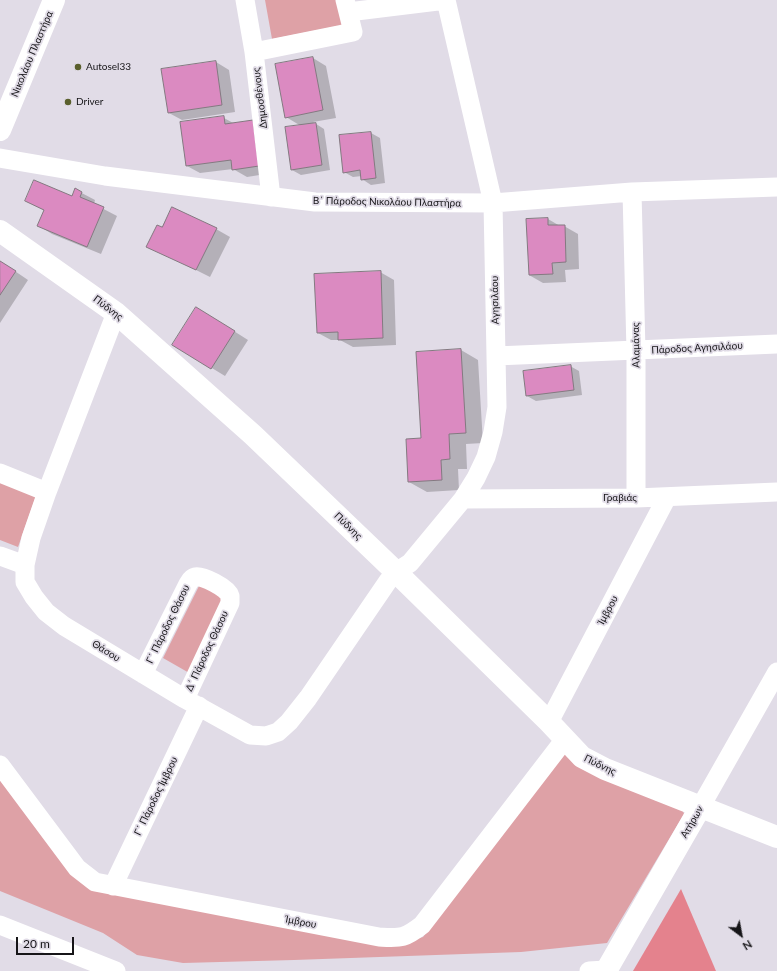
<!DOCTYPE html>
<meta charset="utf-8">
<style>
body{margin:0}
#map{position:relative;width:777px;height:971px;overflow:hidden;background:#e1dce7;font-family:Lato,sans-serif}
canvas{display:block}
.north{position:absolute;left:721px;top:915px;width:40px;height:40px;-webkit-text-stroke:3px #e1dce7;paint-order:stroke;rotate:148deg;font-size:11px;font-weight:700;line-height:16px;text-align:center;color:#161518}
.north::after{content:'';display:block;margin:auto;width:14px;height:18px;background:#161518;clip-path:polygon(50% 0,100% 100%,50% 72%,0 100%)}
.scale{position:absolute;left:16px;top:937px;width:58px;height:18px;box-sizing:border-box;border:2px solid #161518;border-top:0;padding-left:5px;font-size:12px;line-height:14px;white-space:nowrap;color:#161518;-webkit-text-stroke:3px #e1dce7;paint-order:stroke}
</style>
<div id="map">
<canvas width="777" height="971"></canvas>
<div class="north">N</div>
<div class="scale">20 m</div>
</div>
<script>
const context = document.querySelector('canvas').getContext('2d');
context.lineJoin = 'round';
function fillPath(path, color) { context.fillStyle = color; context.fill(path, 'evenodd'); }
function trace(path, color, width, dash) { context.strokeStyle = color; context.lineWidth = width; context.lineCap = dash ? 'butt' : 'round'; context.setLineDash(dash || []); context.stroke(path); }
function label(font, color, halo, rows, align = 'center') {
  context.font = font + ' Lato,sans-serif'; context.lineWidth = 3.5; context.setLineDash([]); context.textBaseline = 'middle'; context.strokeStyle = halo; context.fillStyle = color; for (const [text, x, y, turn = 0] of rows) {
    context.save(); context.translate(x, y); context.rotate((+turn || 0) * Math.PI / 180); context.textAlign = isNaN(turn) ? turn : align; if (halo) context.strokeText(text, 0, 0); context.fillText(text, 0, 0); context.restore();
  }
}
fillPath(new Path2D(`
 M265,0H350L354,23L272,39Z
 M0,474L38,490L18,547L0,540Z
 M203,578L231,594L191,674L163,658Z
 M564,749L681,805L684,814L607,943L521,952L294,960L183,963L137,955L103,933L0,891V758L86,876L407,941L423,937Z`), '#dea1a6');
fillPath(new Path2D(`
 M681,889L716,971H633Z`), '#e4828d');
fillPath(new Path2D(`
 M313,58L326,66L336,118L313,122L324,129L330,170L301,175L292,170L301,126L286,117Z
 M216,62L229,70L235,112L182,120L169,113Z
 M224,118L235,124L272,173L247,177L233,169L200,173L187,166Z
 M371,133L380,138L385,183L371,185L362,179V176L353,177L344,172Z
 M76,190L95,200L94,204L117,216L101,254L52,234L39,226L45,211L26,201L73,197Z
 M548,219L560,226H564L578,234L579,269L565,270L566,282L543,283L529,275Z
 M162,228L216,229L230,237L210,277L148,246Z
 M0,261L28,280L0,323Z
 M380,272L394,280L396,345L353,347L340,340H331L318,333Z
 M210,316L248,340L225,376L174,345Z
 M461,350L478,360L483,443L466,444L467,469H458L459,490L427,492L409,482L422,439Z
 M570,366L579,371L582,395L536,401L527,396Z`), '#0003');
const building = new Path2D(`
 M313,57L323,110L285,118L275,64Z
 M216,61L222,105L168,113L161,69Z
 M224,116L225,124L253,120L259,166L232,170L231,160L186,166L180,122Z
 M316,123L322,165L291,170L285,127Z
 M371,132L376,178L361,180L360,170L343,173L339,135Z
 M34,180L72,196L75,188L82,192L80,197L104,207L87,247L37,226L44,210L25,201Z
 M172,207L217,228L196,270L146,247L157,225L162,227Z
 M548,218V225H565L566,262L552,263L553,274L529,275L526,219Z
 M0,261L16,271L0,295Z
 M381,271L383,338L338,340V332L317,333L314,274Z
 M196,307L235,331L211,369L172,345Z
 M461,349L466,433L449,434L450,459L441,460L442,480L408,482L406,439L421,438L416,352Z
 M571,365L574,390L526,396L523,371Z`);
fillPath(building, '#db8ac1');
trace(building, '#837980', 1);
trace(new Path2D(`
 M245,0L254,52L271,197
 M348,12L446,0
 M254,52L353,32L345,0
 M0,158L105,176L315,202L493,203L632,192L777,187
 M632,192L636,351V498
 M116,313L47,492L31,538L25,565V582L34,597L46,612L64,626L185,699L250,735L266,736L278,732L289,722L308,698L388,581L396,572L410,563L463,499L476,478L486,457L493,432L497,407L493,203L446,0
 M496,356L777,344
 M0,473L47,492
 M463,499L636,498L777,492
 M0,556L25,565
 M143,674L188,584C190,581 191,578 195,577C202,575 228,588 230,596C230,597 230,602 230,603L185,699
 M549,722L667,497
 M0,765L77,868L95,882L379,937C401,938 404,939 422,925L565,739
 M701,806L777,672
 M113,886L199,706
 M0,925L116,971
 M589,971L606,970`), '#fff', 19);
trace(new Path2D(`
 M0,231L116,313L253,435L396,572L549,722L582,757L605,769L777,837
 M606,971L701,806`), '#fff', 22);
trace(new Path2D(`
 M0,130L54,0`), '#fff', 22);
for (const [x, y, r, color] of [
 [78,67,4,"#5a5f2d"],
 [68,102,4,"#5a5f2d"]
]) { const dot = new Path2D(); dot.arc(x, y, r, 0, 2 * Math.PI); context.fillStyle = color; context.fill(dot); trace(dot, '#e1dce7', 1.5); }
label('10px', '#161518', '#e1dce7', [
 ["Νικολάου Πλαστήρα",32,54,-67],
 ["Δημοσθένους",260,98,-97],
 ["Β΄ Πάροδος Νικολάου Πλαστήρα",387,202,1],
 ["Αγησιλάου",495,300,-91],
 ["Πύδνης",108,308,37],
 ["Αλαμάνας",636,345,-91],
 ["Πάροδος Αγησιλάου",697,348,-3],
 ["Γραβιάς",620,498],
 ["Πύδνης",348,526,44],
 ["Ίμβρου",608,610,-62],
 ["Γ΄ Πάροδος Θάσου",168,624,-64],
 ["Θάσου",106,651,32],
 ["Δ΄ Πάροδος Θάσου",207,651,-65],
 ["Πύδνης",600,765,26],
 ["Γ΄ Πάροδος Ίμβρου",156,796,-64],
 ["Ατήρων",692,822,-60],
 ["Ίμβρου",301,922,11]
]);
label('10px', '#161518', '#e1dce7', [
 ["Autosel33",86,67],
 ["Driver",76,102]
], 'left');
</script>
